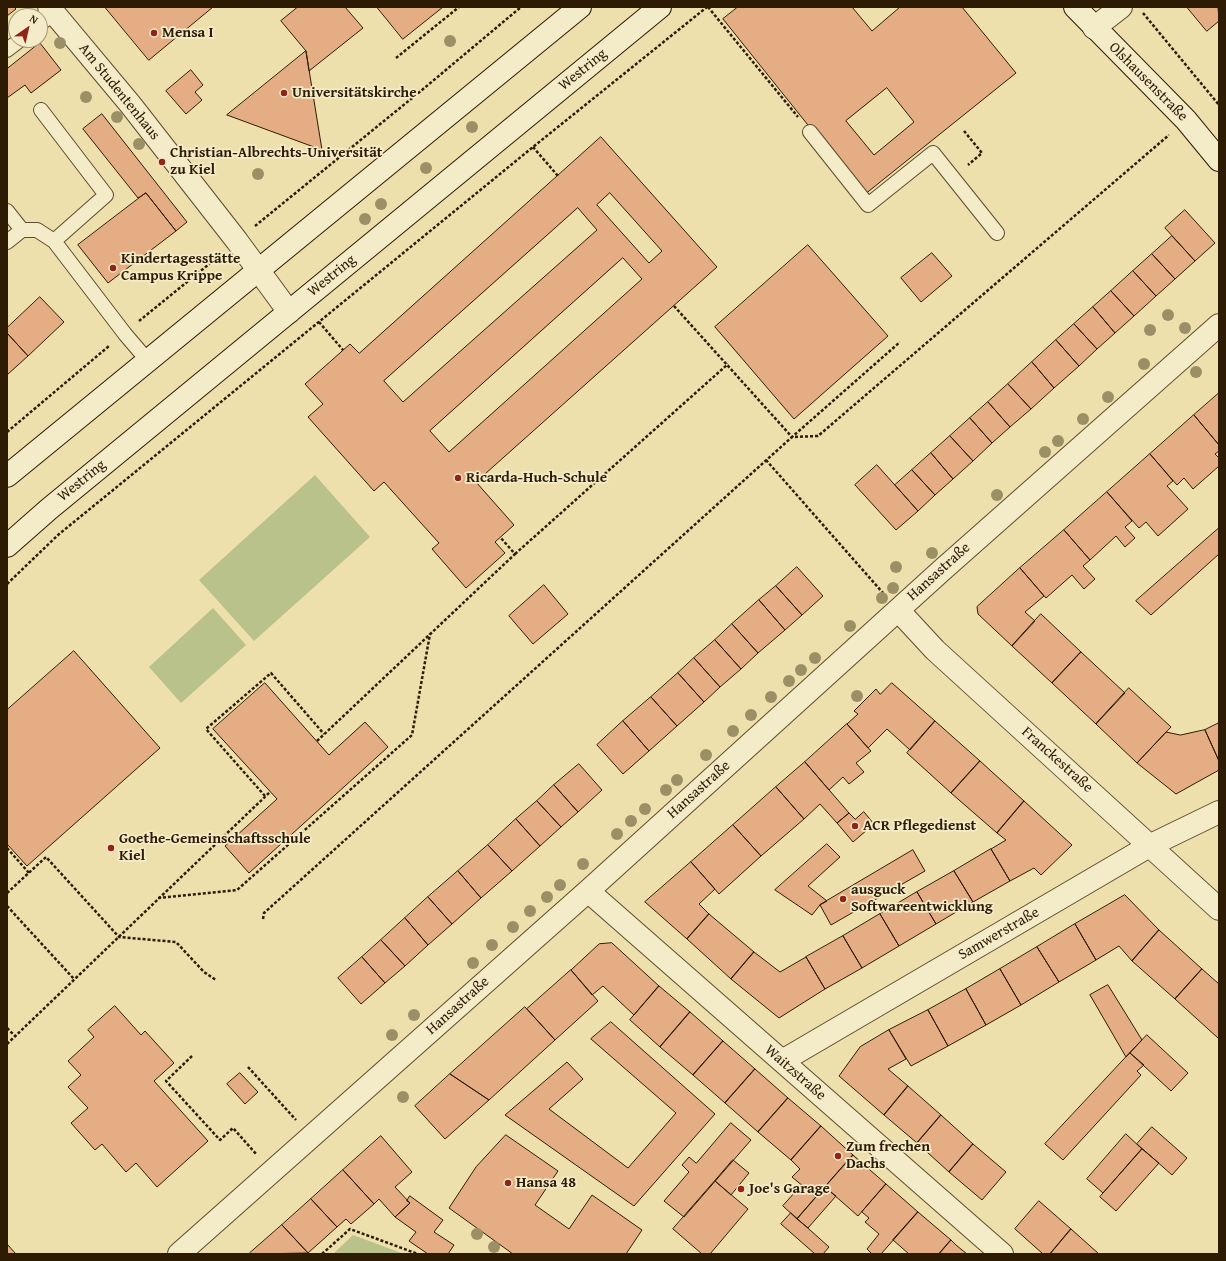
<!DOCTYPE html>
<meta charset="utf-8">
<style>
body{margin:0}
#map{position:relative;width:1226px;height:1261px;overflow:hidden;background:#eee0ac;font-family:"Gentium Book Plus",serif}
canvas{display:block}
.frame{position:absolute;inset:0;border:8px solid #2d1b03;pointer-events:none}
.north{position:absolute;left:8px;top:8px;width:40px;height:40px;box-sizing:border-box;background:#f4ebc9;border:1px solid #a4987a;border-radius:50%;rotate:34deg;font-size:11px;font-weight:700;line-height:16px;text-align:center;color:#2d1b03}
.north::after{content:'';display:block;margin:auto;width:14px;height:18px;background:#8f2418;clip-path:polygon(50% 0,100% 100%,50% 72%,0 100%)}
</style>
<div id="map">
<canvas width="1226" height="1261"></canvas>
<div class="frame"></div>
<div class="north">N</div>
</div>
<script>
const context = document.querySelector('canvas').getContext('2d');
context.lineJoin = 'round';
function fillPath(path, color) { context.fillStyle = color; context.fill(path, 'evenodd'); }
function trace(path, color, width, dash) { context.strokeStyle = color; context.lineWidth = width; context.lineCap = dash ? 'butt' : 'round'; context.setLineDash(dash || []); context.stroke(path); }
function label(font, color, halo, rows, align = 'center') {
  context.font = font + ' "Gentium Book Plus",serif'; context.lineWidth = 3.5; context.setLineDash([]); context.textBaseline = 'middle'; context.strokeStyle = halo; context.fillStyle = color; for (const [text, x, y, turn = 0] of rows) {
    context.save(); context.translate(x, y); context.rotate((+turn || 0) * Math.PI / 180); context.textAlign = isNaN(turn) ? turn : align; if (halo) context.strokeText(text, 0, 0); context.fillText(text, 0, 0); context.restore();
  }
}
fillPath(new Path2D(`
 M315,475L370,537L254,641L199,580Z
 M213,608L246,645L181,703L149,667Z
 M353,1235L404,1254H333Z`), '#b8c28a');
const building = new Path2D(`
 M7,7H14L16,9L7,16Z
 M105,7H213L149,60Z
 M298,7H345L363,28L309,71L306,51L281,21Z
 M377,7H443L403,39Z
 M738,7H852L872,31L900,7H962L1016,73L864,195L723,19ZM887,88L914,122L874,155L846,121Z
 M1187,7H1218L1219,21L1207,31Z
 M40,43L61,70L31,93L25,85L7,98V69Z
 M306,51L322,150L227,115Z
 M191,70L203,85L195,92L202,100L186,114L166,91Z
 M102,114L187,222L176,231L146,193L138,198L83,129Z
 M601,137L717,267L476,482L514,525L495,542L505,553L466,588L432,549L439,543L384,482L374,491L308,417L323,404L305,384L350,344L359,353ZM610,193L662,251L649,263L597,205ZM578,208L597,230L403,402L384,381ZM623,258L642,279L449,452L430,431Z
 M146,193L176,231L108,283L78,245Z
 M1185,210L1215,243L1195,261L1165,228Z
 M1172,236L1195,261L1175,279L1152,254Z
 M808,245L888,336L794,419L715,327Z
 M932,253L952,276L921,302L901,278Z
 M1152,254L1175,279L1156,296L1133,271Z
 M1133,271L1156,296L1134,316L1111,291Z
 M1111,291L1134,316L1115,333L1093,307Z
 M40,297L64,322L28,356L7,333V328Z
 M1093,307L1115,333L1097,349L1074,324Z
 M1074,324L1097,349L1079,366L1056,340Z
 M7,333L28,356L7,375Z
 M1056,340L1079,366L1054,388L1032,362Z
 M1032,362L1054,388L1031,409L1008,384Z
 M1008,384L1031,409L1010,427L988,402Z
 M1219,393V445L1194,415Z
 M988,402L1010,427L992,443L970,418Z
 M1194,415L1219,445V451L1215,454L1219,458V466L1193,489L1184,478L1177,485L1150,454Z
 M970,418L992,443L973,461L950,436Z
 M950,436L973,461L953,479L931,453Z
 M931,453L953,479L935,495L912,470Z
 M1150,454L1173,481L1167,486L1188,509L1158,536L1146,522L1139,528L1107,492Z
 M877,465L918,511L896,530L855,485Z
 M912,470L935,495L918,511L895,485Z
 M1107,492L1132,521L1125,527L1135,538L1125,547L1116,536L1090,560L1064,530Z
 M1219,528V554L1151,615L1136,601Z
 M1064,530L1090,560L1083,566L1095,579L1084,589L1072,575L1046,598L1020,568Z
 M797,567L823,596L802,615L776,586Z
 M1020,568L1044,596L1025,612L1035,621L1012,646L978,614L977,607Z
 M544,585L568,614L533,644L509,616Z
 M776,586L802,615L785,630L759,600Z
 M759,600L785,630L758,653L732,624Z
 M1041,614L1081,652L1052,683L1012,646Z
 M732,624L758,653L741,669L715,640Z
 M715,640L741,669L720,687L694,658Z
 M74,651L160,748L27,866L7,844V710Z
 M1081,652L1125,693L1096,724L1052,683Z
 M694,658L720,687L704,702L678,673Z
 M678,673L704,702L677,726L651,697Z
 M265,683L329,755L365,722L388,747L249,873L225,846L277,799L213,729Z
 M892,683L935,721L910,750L887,729L868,748L847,724L858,714L854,711L876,689L880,694Z
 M1129,688L1171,727L1137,763L1096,724Z
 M651,697L677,726L649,751L623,721Z
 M623,721L649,751L623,774L597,745Z
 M935,721L980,761L951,793L907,753Z
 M1219,723V761L1205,730Z
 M847,724L871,751L856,763L864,772L849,784L843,777L829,790L805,762Z
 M1205,730L1219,761V770L1176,794L1137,763L1166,732L1180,735Z
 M980,761L1024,801L997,833L951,793Z
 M805,762L849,813L837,823L820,804L804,819L776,787Z
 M579,764L602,790L578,812L554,785Z
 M554,785L578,812L561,827L537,801Z
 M776,787L804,819L761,856L733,825Z
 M537,801L561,827L540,846L516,819Z
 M1024,801L1072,845L1041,875L1034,868L1010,881L991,849L1006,840L997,833Z
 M864,812L874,824L853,842L837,823L849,813L855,819Z
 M516,819L540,846L512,871L488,845Z
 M733,825L761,856L719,894L691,862Z
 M827,844L840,857L808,886L827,901L820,905L812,915L775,890Z
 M488,845L512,871L481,898L458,871Z
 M991,849L1010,881L973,902L954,871Z
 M913,850L925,871L831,925L820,905Z
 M691,862L715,889L699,904L709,914L687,939L645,902Z
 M458,871L481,898L452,924L428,897Z
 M954,871L973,902L936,924L917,892Z
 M917,892L936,924L899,946L880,914Z
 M1125,895L1159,930L1132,961L1119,946L1096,960L1075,924Z
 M428,897L452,924L428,945L405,918Z
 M709,914L754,952L731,979L687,939Z
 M880,914L899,946L862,968L843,936Z
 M405,918L428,945L405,966L381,940Z
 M1075,924L1096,960L1059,982L1037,947Z
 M1159,930L1202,969L1175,999L1132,961Z
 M843,936L862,968L825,989L806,957Z
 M381,940L405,966L385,983L362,957Z
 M612,943L659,986L634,1015L603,986L592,995L571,970L599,944Z
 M1037,947L1059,982L1021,1005L1000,969Z
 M754,952L780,972L806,957L825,989L779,1018L731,979Z
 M362,957L385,983L361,1004L338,978Z
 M1000,969L1021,1005L986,1025L966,989Z
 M1202,969L1219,984V1037L1218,1038L1175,999Z
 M571,970L598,1001L555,1040L527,1009Z
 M1108,985L1142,1040L1126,1057L1090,995Z
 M659,986L690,1012L660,1047L630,1020Z
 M966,989L986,1025L948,1046L928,1010Z
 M115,1006L141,1035L145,1031L174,1063L154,1081L208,1141L157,1187L136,1163L126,1172L102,1144L95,1150L71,1123L88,1108L68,1087L81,1075L68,1061L94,1037L88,1030Z
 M525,1007L555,1040L489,1100L450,1074Z
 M928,1010L948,1046L911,1066L889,1030Z
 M690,1012L723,1041L693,1075L660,1047Z
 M611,1022L715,1114L634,1206L505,1115L567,1062L583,1079L549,1109L628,1168L676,1113L591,1039Z
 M889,1030L906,1059L888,1069L908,1086L884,1115L839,1076L860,1047Z
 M1147,1035L1188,1073L1171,1091L1130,1053Z
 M723,1041L755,1069L725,1103L693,1075Z
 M1130,1053L1144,1065L1137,1071L1141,1075L1063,1160L1045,1144Z
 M755,1069L788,1098L758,1132L725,1103Z
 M240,1073L258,1092L245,1104L227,1084Z
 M450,1074L489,1100L445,1139L415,1106Z
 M908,1086L941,1115L917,1143L884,1115Z
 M788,1098L821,1126L791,1160L758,1132Z
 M941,1115L973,1144L949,1172L917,1143Z
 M731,1123L751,1140L684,1217L664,1201L689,1172L682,1165L689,1157L696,1163Z
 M821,1126L853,1155L816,1197L792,1177L800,1169L791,1160Z
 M1152,1127L1187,1158L1172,1175L1137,1144Z
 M1126,1134L1142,1149L1103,1193L1087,1179Z
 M506,1135L558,1171L535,1205L569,1229L592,1195L642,1230L626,1254H513L449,1208L476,1167Z
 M381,1136L412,1172L395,1187L410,1203L395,1217L379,1199L374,1204L343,1170Z
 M973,1144L1006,1172L982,1200L949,1172Z
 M1142,1149L1159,1163L1116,1211L1100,1197Z
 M853,1155L886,1184L858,1216L825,1187Z
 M733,1160L749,1173L731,1195L715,1181Z
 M343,1170L374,1204L351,1224L346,1219L337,1227L311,1199Z
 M715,1181L748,1209L710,1254H702L673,1229Z
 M886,1184L918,1212L881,1254H872L867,1249L879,1234L865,1222L869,1218L862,1212Z
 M802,1185L816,1197L797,1219L783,1206Z
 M825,1187L836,1196L808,1228L797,1219Z
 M410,1196L443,1220L434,1232L454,1245L448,1254H428L409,1241L416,1232L395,1217L410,1203L407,1201Z
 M311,1199L337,1227L308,1253L282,1225Z
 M1039,1201L1071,1229L1050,1254H1043L1015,1229Z
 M918,1212L951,1240L939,1254H909L893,1240Z
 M791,1213L829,1247L823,1254H815L781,1224Z
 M282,1225L308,1253L251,1254L250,1253Z
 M1071,1229L1099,1254H1050Z
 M951,1240L956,1245L967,1254H939Z
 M7,1244L16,1254H7Z`);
fillPath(building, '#e4ad84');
trace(building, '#2d1b03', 1);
const lane = new Path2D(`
 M40,24L54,13
 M7,50L20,40
 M41,110L106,195L54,241L125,334L148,361
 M810,132L868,205L933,153L997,233
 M7,211L22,230H37L54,241
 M7,242L22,230`);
const street = new Path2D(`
 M49,7L130,104L237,241L289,312
 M1094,28L1121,7
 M898,610L935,650L1219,909
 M588,891L1002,1254
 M782,1061L1151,845L1219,812
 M179,1254L588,891L941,571L1219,325`);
const secondary = new Path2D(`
 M1075,7L1186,120L1219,160
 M7,476L580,7
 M7,546L49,509L660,7`);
trace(lane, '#5d4c2d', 16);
trace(street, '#5d4c2d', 24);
trace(secondary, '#2d1b03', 24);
trace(new Path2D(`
 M708,7L798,117
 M1143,13L1219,105
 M396,58L459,7
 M964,131L982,153L968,165
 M533,147L558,176
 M255,226L422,90L521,7
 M674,306L792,437L900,342
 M139,321L219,256
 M319,322L343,350
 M7,432L109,346
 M766,460L883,593
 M515,554L728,364
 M7,584L58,535L533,147L707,7
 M317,741L515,554L500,537
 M265,796L206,729L271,673L324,734
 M7,848L29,873
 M7,893L46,857L119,937L176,942L204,972L216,980
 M158,898L237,890L412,735L430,634
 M7,906L74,979
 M263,919L264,913L792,437L818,436L1169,135
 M7,1028L15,1036
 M7,1044L270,792
 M192,1056L166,1081L220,1140L233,1128L257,1155
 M248,1067L296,1120
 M322,1254L350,1229L418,1254`), '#2d1b03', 2.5, [3, 2]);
trace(lane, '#f4ebc9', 14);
trace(street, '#f4ebc9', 22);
trace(secondary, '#f4ebc9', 22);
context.fillStyle = '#9b8f66';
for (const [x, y] of [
 [450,41],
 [60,43],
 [86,97],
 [117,117],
 [472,127],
 [139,144],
 [426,168],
 [258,174],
 [381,204],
 [365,219],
 [1168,315],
 [1185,328],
 [1150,330],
 [1144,364],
 [1196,372],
 [1108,397],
 [1083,419],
 [1058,441],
 [1045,452],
 [997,495],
 [932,553],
 [896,567],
 [893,588],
 [882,598],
 [850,626],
 [815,658],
 [801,670],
 [789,681],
 [857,696],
 [771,697],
 [751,715],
 [733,731],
 [706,755],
 [677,780],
 [666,790],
 [645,809],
 [631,821],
 [617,834],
 [583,864],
 [560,885],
 [547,897],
 [530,911],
 [513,927],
 [492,945],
 [473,963],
 [414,1015],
 [392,1035],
 [403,1097],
 [477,1234],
 [494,1247]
]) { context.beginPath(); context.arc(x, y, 6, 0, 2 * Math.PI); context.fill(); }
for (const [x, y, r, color] of [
 [154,33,4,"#8f2418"],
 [284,93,4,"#8f2418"],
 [162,162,4,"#8f2418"],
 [113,268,4,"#8f2418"],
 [458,478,4,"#8f2418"],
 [855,826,4,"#8f2418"],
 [111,848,4,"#8f2418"],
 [843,899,4,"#8f2418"],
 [838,1156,4,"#8f2418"],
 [508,1183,4,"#8f2418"],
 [741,1189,4,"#8f2418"]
]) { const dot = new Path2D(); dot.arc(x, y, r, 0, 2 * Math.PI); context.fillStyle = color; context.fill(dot); trace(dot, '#f4ebc9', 1.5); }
label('bold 15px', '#2d1b03', '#f4ebc9', [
 ["Mensa I",162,33],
 ["Universitätskirche",292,93],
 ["Christian-Albrechts-Universität",170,153],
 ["zu Kiel",170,170],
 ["Kindertagesstätte",121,259],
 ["Campus Krippe",121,276],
 ["Ricarda-Huch-Schule",466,478],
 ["ACR Pflegedienst",863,826],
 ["Goethe-Gemeinschaftsschule",119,839],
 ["Kiel",119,856],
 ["ausguck",851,890],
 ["Softwareentwicklung",851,907],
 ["Zum frechen",846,1147],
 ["Dachs",846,1164],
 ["Hansa 48",516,1183],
 ["Joe's Garage",749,1189]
], 'left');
label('15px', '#2d1b03', '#f4ebc9', [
 ["Westring",583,70,-39],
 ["Olshausenstraße",1148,82,45],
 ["Am Studentenhaus",119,92,51],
 ["Westring",332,276,-39],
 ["Westring",82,481,-39],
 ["Hansastraße",939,572,-42],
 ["Franckestraße",1057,760,42],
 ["Hansastraße",699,790,-42],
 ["Samwerstraße",999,934,-30],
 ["Hansastraße",458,1006,-42],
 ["Waitzstraße",795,1073,41]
]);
</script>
